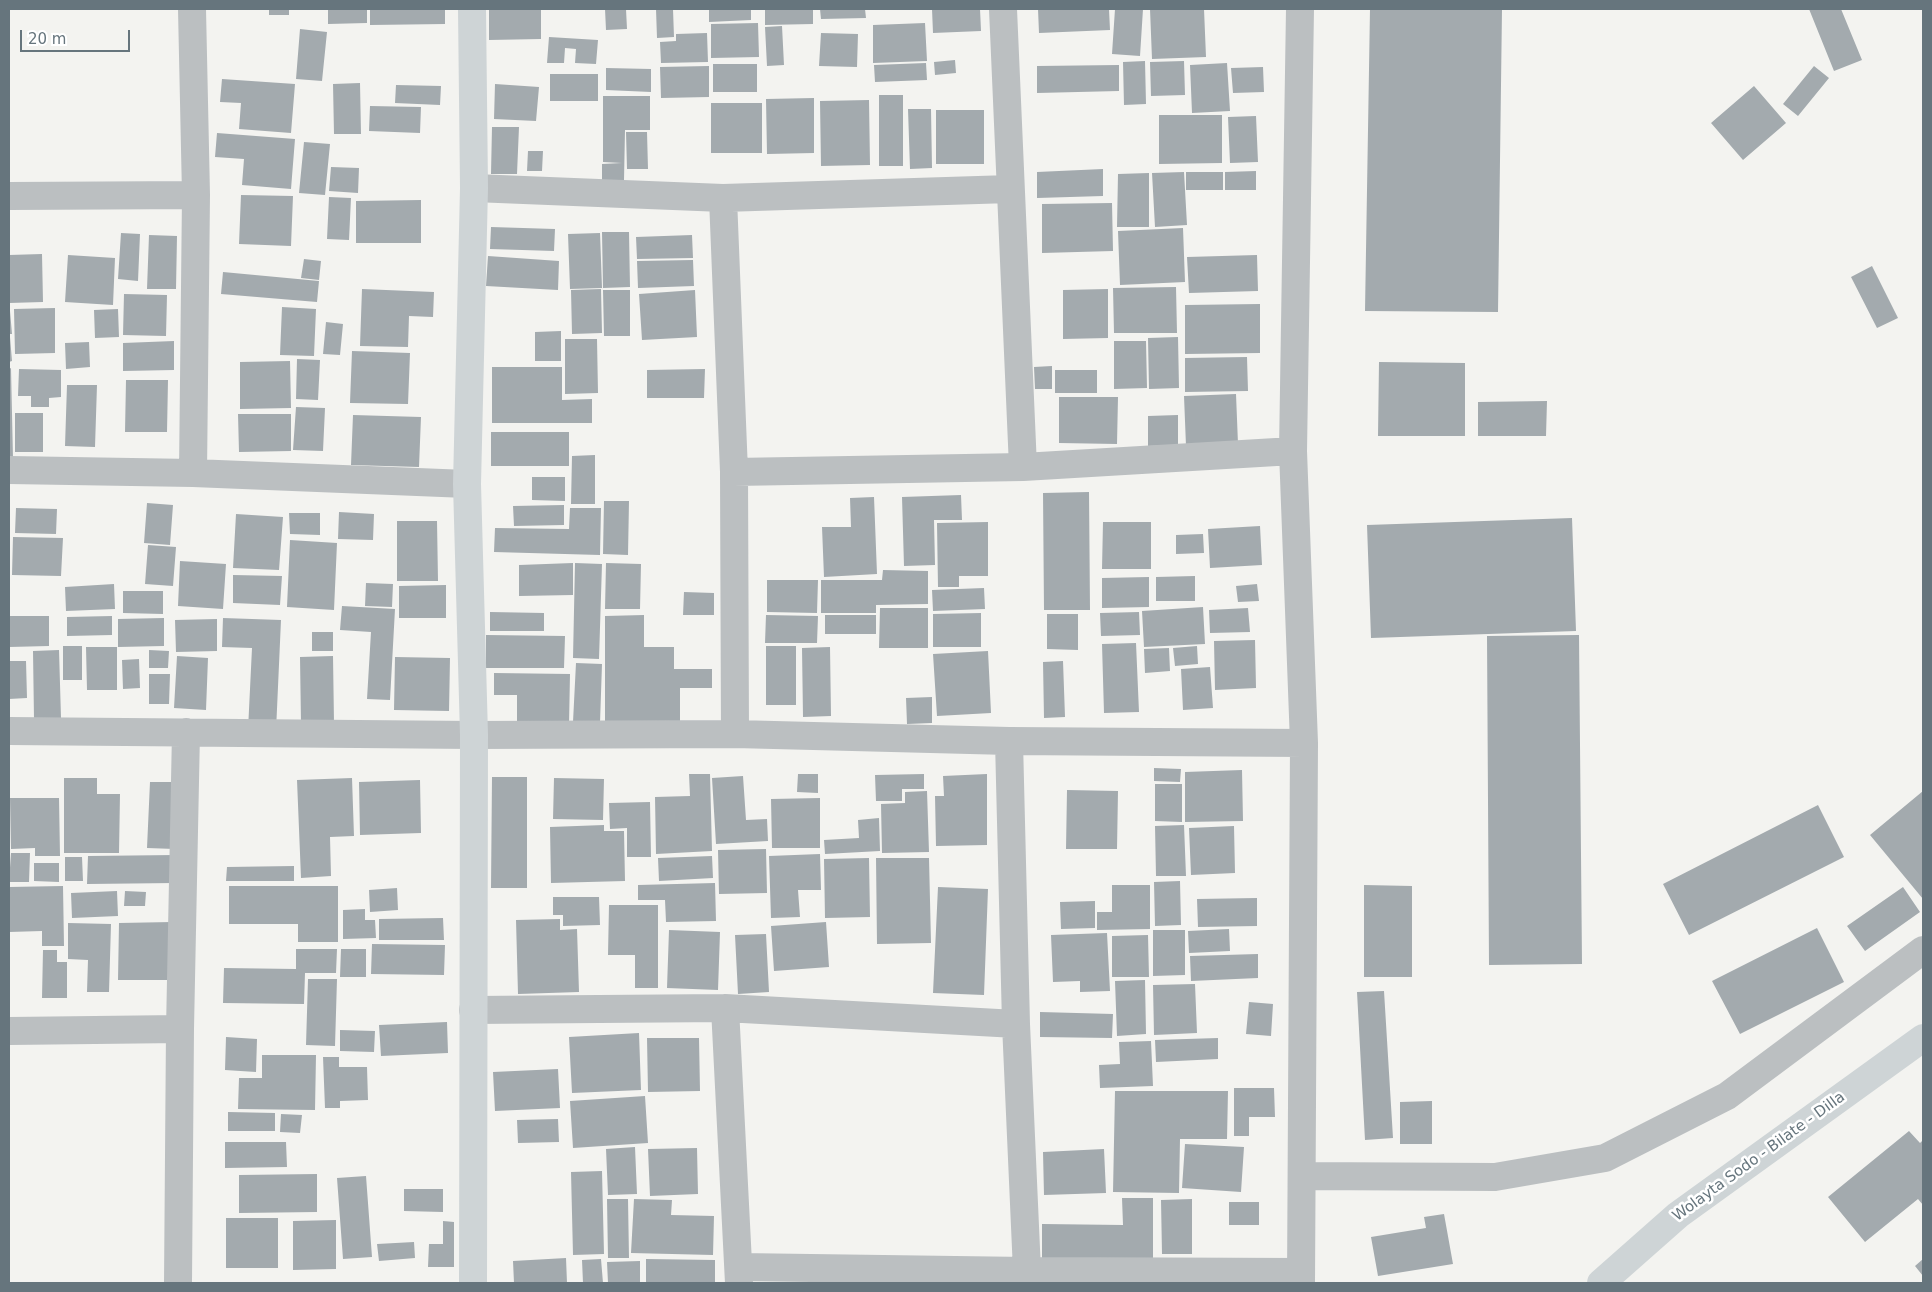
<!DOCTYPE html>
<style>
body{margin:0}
#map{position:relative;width:1932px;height:1292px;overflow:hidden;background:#f3f3f0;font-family:"DejaVu Sans",sans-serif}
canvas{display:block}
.frame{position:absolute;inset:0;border:10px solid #66757d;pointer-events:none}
.scale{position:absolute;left:20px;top:30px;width:110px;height:22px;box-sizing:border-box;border:2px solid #66757d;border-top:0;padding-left:6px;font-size:15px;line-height:18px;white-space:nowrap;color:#66757d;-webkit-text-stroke:4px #fff;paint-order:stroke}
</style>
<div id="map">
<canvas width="1932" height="1292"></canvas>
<div class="frame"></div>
<div class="scale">20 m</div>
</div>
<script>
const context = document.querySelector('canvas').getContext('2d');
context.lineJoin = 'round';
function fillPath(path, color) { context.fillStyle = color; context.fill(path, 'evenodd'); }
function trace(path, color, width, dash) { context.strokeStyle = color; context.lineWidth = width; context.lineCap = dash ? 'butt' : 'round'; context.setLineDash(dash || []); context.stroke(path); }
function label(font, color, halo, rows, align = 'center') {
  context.font = font + ' "DejaVu Sans",sans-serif'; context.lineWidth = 5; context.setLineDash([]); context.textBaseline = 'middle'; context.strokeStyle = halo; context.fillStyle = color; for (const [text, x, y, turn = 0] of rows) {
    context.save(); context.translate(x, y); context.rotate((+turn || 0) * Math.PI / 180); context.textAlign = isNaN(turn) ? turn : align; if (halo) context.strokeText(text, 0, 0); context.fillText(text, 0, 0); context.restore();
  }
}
fillPath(new Path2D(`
 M269,9H289V15H269Z
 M328,9H367V23L328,24Z
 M370,9H445V24L370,25Z
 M489,9H541V39L489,40Z
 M605,9H626L627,29L606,30Z
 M656,9H673L674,37L657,38Z
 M709,9H751V20L709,22Z
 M765,9H813V24L765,25Z
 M820,9H865L866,18L821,19Z
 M932,9H980L981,31L933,33Z
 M1038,9H1109L1110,30L1039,33Z
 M1115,9H1143L1140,56L1112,54Z
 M1150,9H1204L1206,57L1152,59Z
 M1370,9H1502L1498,312L1365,311Z
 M1809,9H1841L1862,60L1834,71Z
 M758,23L759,57L711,58V24Z
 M925,23L927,61L873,63V25Z
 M782,26L784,65L767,66L765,27Z
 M300,29L327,32L322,81L296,79Z
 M707,33L708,62L661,63L660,42L676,41V34Z
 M821,33L858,34L857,67L819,66Z
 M549,37L598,40L596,64L575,63L576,49L565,48L564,63H547Z
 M955,60L956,73L935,75L934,62Z
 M1145,61L1146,104L1124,105L1123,62Z
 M1184,61L1185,95L1151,96L1150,62Z
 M926,63L927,80L875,82L874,65Z
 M1227,63L1230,111L1192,113L1190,65Z
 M713,64H757V92H713Z
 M1119,65V91L1037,93V66Z
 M709,66V97L661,98L660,67Z
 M1814,66L1829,78L1798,116L1783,104Z
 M1263,67L1264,92L1233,93L1231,68Z
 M606,68L651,69V92L606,90Z
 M550,74H598V101H550Z
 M222,79L295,84L291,133L239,129L241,103L220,102Z
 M360,83L361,134H334L333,84Z
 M495,84L539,87L536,121L494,119Z
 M396,85L441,86L440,105L395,103Z
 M1754,86L1786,123L1743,160L1711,123Z
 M879,95H903V166H879Z
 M603,96H650V130H625L624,180H602V164L622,163L603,162Z
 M814,98V153L767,154L766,99Z
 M869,100L870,165L821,166L820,101Z
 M711,103H762V153H711Z
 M370,106L421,107L420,133L369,131Z
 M908,109H931L932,168L910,169Z
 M936,110H984V164H936Z
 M1159,115H1222V163L1159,164Z
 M1256,116L1258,162L1230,163L1228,117Z
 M492,127H519L517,174H491Z
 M626,132H647L648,169H627Z
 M217,133L295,139L291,189L242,185L244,159L215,157Z
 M304,142L330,144L325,195L299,193Z
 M528,151H543L542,171H527Z
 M331,167L359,168L358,193L329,191Z
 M1103,169V196L1037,198V172Z
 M1256,171V190H1225V172Z
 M1184,172L1187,225L1155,227L1152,173Z
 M1186,172H1223V190H1186Z
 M1149,173V227H1117L1118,174Z
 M241,195L293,196L291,246L239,244Z
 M329,197L351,198L349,240L327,239Z
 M421,200V243H356V201Z
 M1112,203L1113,251L1042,253V204Z
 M491,227L555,229L554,251L490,249Z
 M1183,228L1185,282L1120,285L1118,231Z
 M602,232H629L630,287L603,288Z
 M121,233L140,234L138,281L118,279Z
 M600,233L602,288L570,289L568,234Z
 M149,235L177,236L176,289H147Z
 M692,235L693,258L637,259L636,237Z
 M42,254L43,302L9,303V255Z
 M68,255L115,258L113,305L65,302Z
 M1257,255L1258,291L1189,293L1187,257Z
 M488,256L559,261L558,290L486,286Z
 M304,259L321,261L319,280L301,278Z
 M693,260L694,286L638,288L637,261Z
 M1872,266L1898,318L1877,328L1851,277Z
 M223,272L319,281L317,302L221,294Z
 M1176,287L1177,333H1114L1113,288Z
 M362,289L434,292L433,317L409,316L408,347L360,346Z
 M601,289L602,333L572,334L571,290Z
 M1108,289V338L1063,339V290Z
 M603,290H630V336H604Z
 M695,290L697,337L642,340L639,294Z
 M124,294L167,295L166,336L123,335Z
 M1260,304V353L1185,354V305Z
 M282,307L316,309L314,356L280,355Z
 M55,308V353L15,354L14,309Z
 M118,309L119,337L95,338L94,310Z
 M9,311H10L12,334H9Z
 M326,322L343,324L340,355L323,354Z
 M561,331V361H535V332Z
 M9,337H10L12,361L9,362Z
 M1178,337L1179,388L1149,389L1148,338Z
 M565,339H597L598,393L565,394Z
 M174,341V370L123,371V343Z
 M1114,341H1146L1147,388L1114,389Z
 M89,342L90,367L66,369L65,343Z
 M352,351L410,353L408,404L350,403Z
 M1247,357L1248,391L1185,392V358Z
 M297,359L320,360L318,400L296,399Z
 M290,361L291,408L240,409V362Z
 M1379,362L1465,363V436H1378Z
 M1052,366V389H1035L1034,367Z
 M492,367H562V400L592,399V423H492Z
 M11,368L13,459H9V369Z
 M19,369L61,370V397L49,398V407H31V396H18Z
 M705,369L704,398H647V370Z
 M1055,370H1097V393H1055Z
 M126,380H168L167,432H125Z
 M67,385H97L95,447L65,446Z
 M1236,394L1238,444L1186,446L1184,396Z
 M1059,397H1118L1117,444L1059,443Z
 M1547,401L1546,436H1478V402Z
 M296,407L325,408L323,451L293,450Z
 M15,413H43V452H15Z
 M238,414H291V451L239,452Z
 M353,415L421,417L419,467L351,465Z
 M1178,415V445L1148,446V416Z
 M491,432H569V466H491Z
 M595,455V504H571L572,456Z
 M532,477H565V501L532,500Z
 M1089,492L1090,610H1044L1043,493Z
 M961,495L962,520H934L935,565L904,566L902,497Z
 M874,497L877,574L824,577L822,527H851L850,498Z
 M604,501H629L628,555L603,554Z
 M147,503L173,505L170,545L144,543Z
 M564,505V525L514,526L513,506Z
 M16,508L57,509L56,534L15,533Z
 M570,508H601L600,555L494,552L495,528L569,529Z
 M339,512L374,514L373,540L338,539Z
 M289,513H320V535L290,534Z
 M236,514L283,517L279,570L233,568Z
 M1572,518L1576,631L1371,638L1367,525Z
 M397,521H437L438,581H397Z
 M988,522V576H959V587H938L937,523Z
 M1103,522H1151V569H1102Z
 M1260,526L1262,565L1210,568L1208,529Z
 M1203,534L1204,553L1176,554V535Z
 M13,537L63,538L61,576L12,575Z
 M290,540L337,543L334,610L287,607Z
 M148,545L176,547L173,586L145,584Z
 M180,561L226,564L223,609L178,606Z
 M573,563V595L519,596V565Z
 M575,563L602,564L599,659L573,658Z
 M606,563L641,564L640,609H605Z
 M883,570L928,571V604L876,605V613H821V580H882Z
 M233,575L282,576L280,605L233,603Z
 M1195,576V601H1156V577Z
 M1149,577V607L1102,608V578Z
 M767,580H818L817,613L767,612Z
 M366,583L393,584L392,607L365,606Z
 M114,584L115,609L66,611L65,587Z
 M1257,584L1259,601L1238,602L1236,586Z
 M446,585V618H399V586Z
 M984,588L985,609L933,611L932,590Z
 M123,591H163V614L123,613Z
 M684,592L714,593V615H683Z
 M342,606L395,609L390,700L367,699L371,632L340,630Z
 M1203,607L1205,644L1144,647L1142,611Z
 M880,608H928V648H879Z
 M1248,608L1250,632L1210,633L1209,610Z
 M490,612L544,613V631H490Z
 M1139,612L1140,635L1101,636L1100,613Z
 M981,613V647H933V614Z
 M1047,614H1078V650L1047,649Z
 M644,615V647H674V669H712V688H680V721L605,722V616Z
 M766,615L818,616L817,643H765Z
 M825,615H876V634H825Z
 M9,616H49V646L9,647Z
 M112,616V635L67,636V617Z
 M164,618V646L118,647V619Z
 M223,618L281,620L276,731L248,730L252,648L222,647Z
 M217,619V651L176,652L175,620Z
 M312,632H333V651H312Z
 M486,635L565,636L564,668H486Z
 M1579,635L1582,964L1489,965L1487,636Z
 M1255,640L1256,688L1215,690L1214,641Z
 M1136,643L1139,712L1104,713L1102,644Z
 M63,646H82V680H63Z
 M766,646H796V705H766Z
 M1197,646L1198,664L1175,666L1173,648Z
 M86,647H117V690H87Z
 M830,647L831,716L803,717L802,648Z
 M1169,648L1170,671L1145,673L1144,649Z
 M59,650L61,718L34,719L33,651Z
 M149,650L169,651L168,668H149Z
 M988,651L991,713L937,716L933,654Z
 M177,656L208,658L206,710L174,708Z
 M333,656L334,723H301L300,657Z
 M395,657L450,658L449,711L394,710Z
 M139,659L140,688L123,689L122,660Z
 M9,661H26L27,698L9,699Z
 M1063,661L1065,717L1044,718L1043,662Z
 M576,663L602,664L600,723L573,722Z
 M1210,667L1213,708L1183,710L1181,669Z
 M494,673L570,674L569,725L517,724V695H494Z
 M149,674H170L169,704H149Z
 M932,697V723L907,724L906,698Z
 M1154,768L1181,769L1180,782L1154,781Z
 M1242,770L1243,821L1185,822V772Z
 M689,774H710L712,851L656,854L655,797L690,796Z
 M798,774H818V793L797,792Z
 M924,774V789H902V801H876L875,775Z
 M987,774V845L936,846L935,796H944L943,776Z
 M743,776L746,820L767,819L768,841L716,844L712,778Z
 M492,777H527V888H491Z
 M64,778H97V794H120L119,853H64Z
 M352,778L354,836L330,837L331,876L301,878L297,780Z
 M554,778L604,779L603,820L553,819Z
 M420,780L421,833L360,835L359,782Z
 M150,782H178L175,849L147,848Z
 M1155,784H1182V822L1155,821Z
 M1067,790L1118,791L1117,849H1066Z
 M927,791L929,852L882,853L881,804L905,803V792Z
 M1923,791V899L1870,835Z
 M10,798H59L60,856H35V848L11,849Z
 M820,798V848H772L771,799Z
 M650,802L651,857H627V828L610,829L609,803Z
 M1818,805L1844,857L1689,935L1663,884Z
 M879,818L880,851L825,854L824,840L859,838L858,820Z
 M604,825V831H624L625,881L551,883L550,827Z
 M1184,825L1186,876H1156L1155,826Z
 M1234,826L1235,873L1191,875L1189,828Z
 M766,849L767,893L719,894L718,850Z
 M11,853H30L29,882H9Z
 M820,854L821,890H798L800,917L771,918L769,856Z
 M175,855V883L87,884L88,856Z
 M712,856L713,878L659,881L658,858Z
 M65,857H82L83,881H65Z
 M869,858L870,917L825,918L824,859Z
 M876,858H929L931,943L877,944Z
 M34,863H59V882L34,881Z
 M294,866V881H226L227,867Z
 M1180,881L1181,925L1155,926L1154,882Z
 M715,883L716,921L666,922L665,900H638V885Z
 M1112,885H1150V929L1097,930V912H1112Z
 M1364,885L1412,886V977H1364Z
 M63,886L64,946H42V931L9,932V887Z
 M229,886H338V942H298V924H229Z
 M938,887L988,889L984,995L933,993Z
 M1903,887L1920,912L1865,951L1847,926Z
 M397,888L398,910L370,912L369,890Z
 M117,891L118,916L72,918L71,893Z
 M125,891L146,892L145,906H124Z
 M553,897H599L600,925L563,926V915H553Z
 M1257,898V926L1198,927L1197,899Z
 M1095,901V928L1061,929L1060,902Z
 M609,905H658V988H635V955H608Z
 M365,909V920H375L376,938L343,939V910Z
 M443,918L444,940H379V919Z
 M560,919V930L577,929L579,992L518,994L516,920Z
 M172,922V980H118L119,923Z
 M826,922L829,967L774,971L771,926Z
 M68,923L111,924L109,992H87L88,960L68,959Z
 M1817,928L1844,982L1740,1034L1712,981Z
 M1229,929L1230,951L1189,953L1188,931Z
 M669,930L720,932L718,990L667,988Z
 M1153,930H1185V975L1153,976Z
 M1107,933L1110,991L1080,992V981L1053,982L1051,935Z
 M766,934L769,992L738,994L735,935Z
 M1148,935L1149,977H1112V936Z
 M372,944L445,945L444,975L371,974Z
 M296,949H337L336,973H305L304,1004L223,1003L224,968L296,969Z
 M341,949H366V977H340Z
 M43,950H57V962H67V998H42Z
 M1258,954V978L1191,981L1190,956Z
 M308,979H337L335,1046L306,1045Z
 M1145,980L1146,1034L1117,1036L1115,981Z
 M1195,984L1197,1033L1154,1035L1153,985Z
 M1384,991L1393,1138L1365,1140L1357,992Z
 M1249,1002L1273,1004L1271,1036L1246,1034Z
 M1040,1012L1113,1014L1112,1038L1040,1037Z
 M447,1022L448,1053L381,1056L379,1025Z
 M340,1030L375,1031L374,1052L340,1051Z
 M639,1033L641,1090L572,1093L569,1037Z
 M226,1037L257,1039L256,1072L225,1070Z
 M647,1038H699L700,1091L648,1092Z
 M1218,1038V1059L1156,1062L1155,1040Z
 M1151,1041L1153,1086L1100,1088L1099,1065L1120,1064L1119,1042Z
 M262,1055H316L315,1110L238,1109L239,1078H262Z
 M323,1057H339V1067H367L368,1100L340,1101V1108H325Z
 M558,1069L560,1108L495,1111L493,1072Z
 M1234,1088H1274L1275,1117H1249V1136H1234Z
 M1115,1091H1228L1227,1139H1180L1179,1193L1113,1192Z
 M645,1096L648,1143L573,1148L570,1101Z
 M1432,1101V1144H1400V1102Z
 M228,1112L275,1113V1131H228Z
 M281,1114L302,1115L300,1133L280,1132Z
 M558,1119L559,1142L518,1143L517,1120Z
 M1909,1131L1920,1143L1923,1140V1205L1918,1199L1865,1242L1828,1197Z
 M225,1142H286L287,1167L225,1168Z
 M1185,1144L1244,1147L1241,1192L1182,1188Z
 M635,1147L637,1194L608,1195L606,1149Z
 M697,1148L698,1194L650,1196L648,1149Z
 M1104,1149L1106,1193L1044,1195L1043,1152Z
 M602,1171L604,1254L573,1255L571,1172Z
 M317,1174V1212L239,1213V1175Z
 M366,1176L372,1257L343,1259L337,1178Z
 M404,1189H443V1212L404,1211Z
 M1122,1198H1153V1259H1042V1224L1123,1225Z
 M607,1199H628L629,1258H608Z
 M634,1199L672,1200L671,1215L714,1216L713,1255L631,1253Z
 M1192,1199V1254H1162L1161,1200Z
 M1229,1202H1259V1225H1229Z
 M1444,1214L1453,1264L1378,1276L1371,1237L1426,1228L1424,1217Z
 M226,1218H278V1268H226Z
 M336,1220V1269L293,1270V1221Z
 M443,1221L454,1222V1267H428L429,1244H443Z
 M414,1242L415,1258L379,1261L377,1244Z
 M566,1258L567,1283H514L513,1261Z
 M601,1259L603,1283H583L582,1260Z
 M646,1259L715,1260V1282L646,1283Z
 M1923,1259V1276L1915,1266Z
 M640,1261V1283H608L607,1262Z`), '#a3aaae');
trace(new Path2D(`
 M192,9L196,195L193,473
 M1003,9L1023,467
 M1300,9L1293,451L1304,743L1301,1283
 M474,188L723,198L1010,189
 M9,196L196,195
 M723,198L734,472L735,734
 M9,470L193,473L467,484
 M734,472L1023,467L1293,451
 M9,731L474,735L735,734L1009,741L1304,743
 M1009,741L1016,1024L1027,1271
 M725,1008L739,1283
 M473,1010L725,1008L1016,1024
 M9,1031L180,1029
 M1303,1176L1495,1177L1605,1158L1727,1096L1923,950
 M739,1267L1027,1271L1301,1272
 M178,1283L180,1029L186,732`), '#bbbfc1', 28);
trace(new Path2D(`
 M472,9L474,188L467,484L474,735L473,1283
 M1601,1283L1678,1215L1923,1038`), '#ced4d6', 28);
label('15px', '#66757d', '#fff', [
 ["Wolayta Sodo - Bilate - Dilla",1759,1157,-36]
]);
</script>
